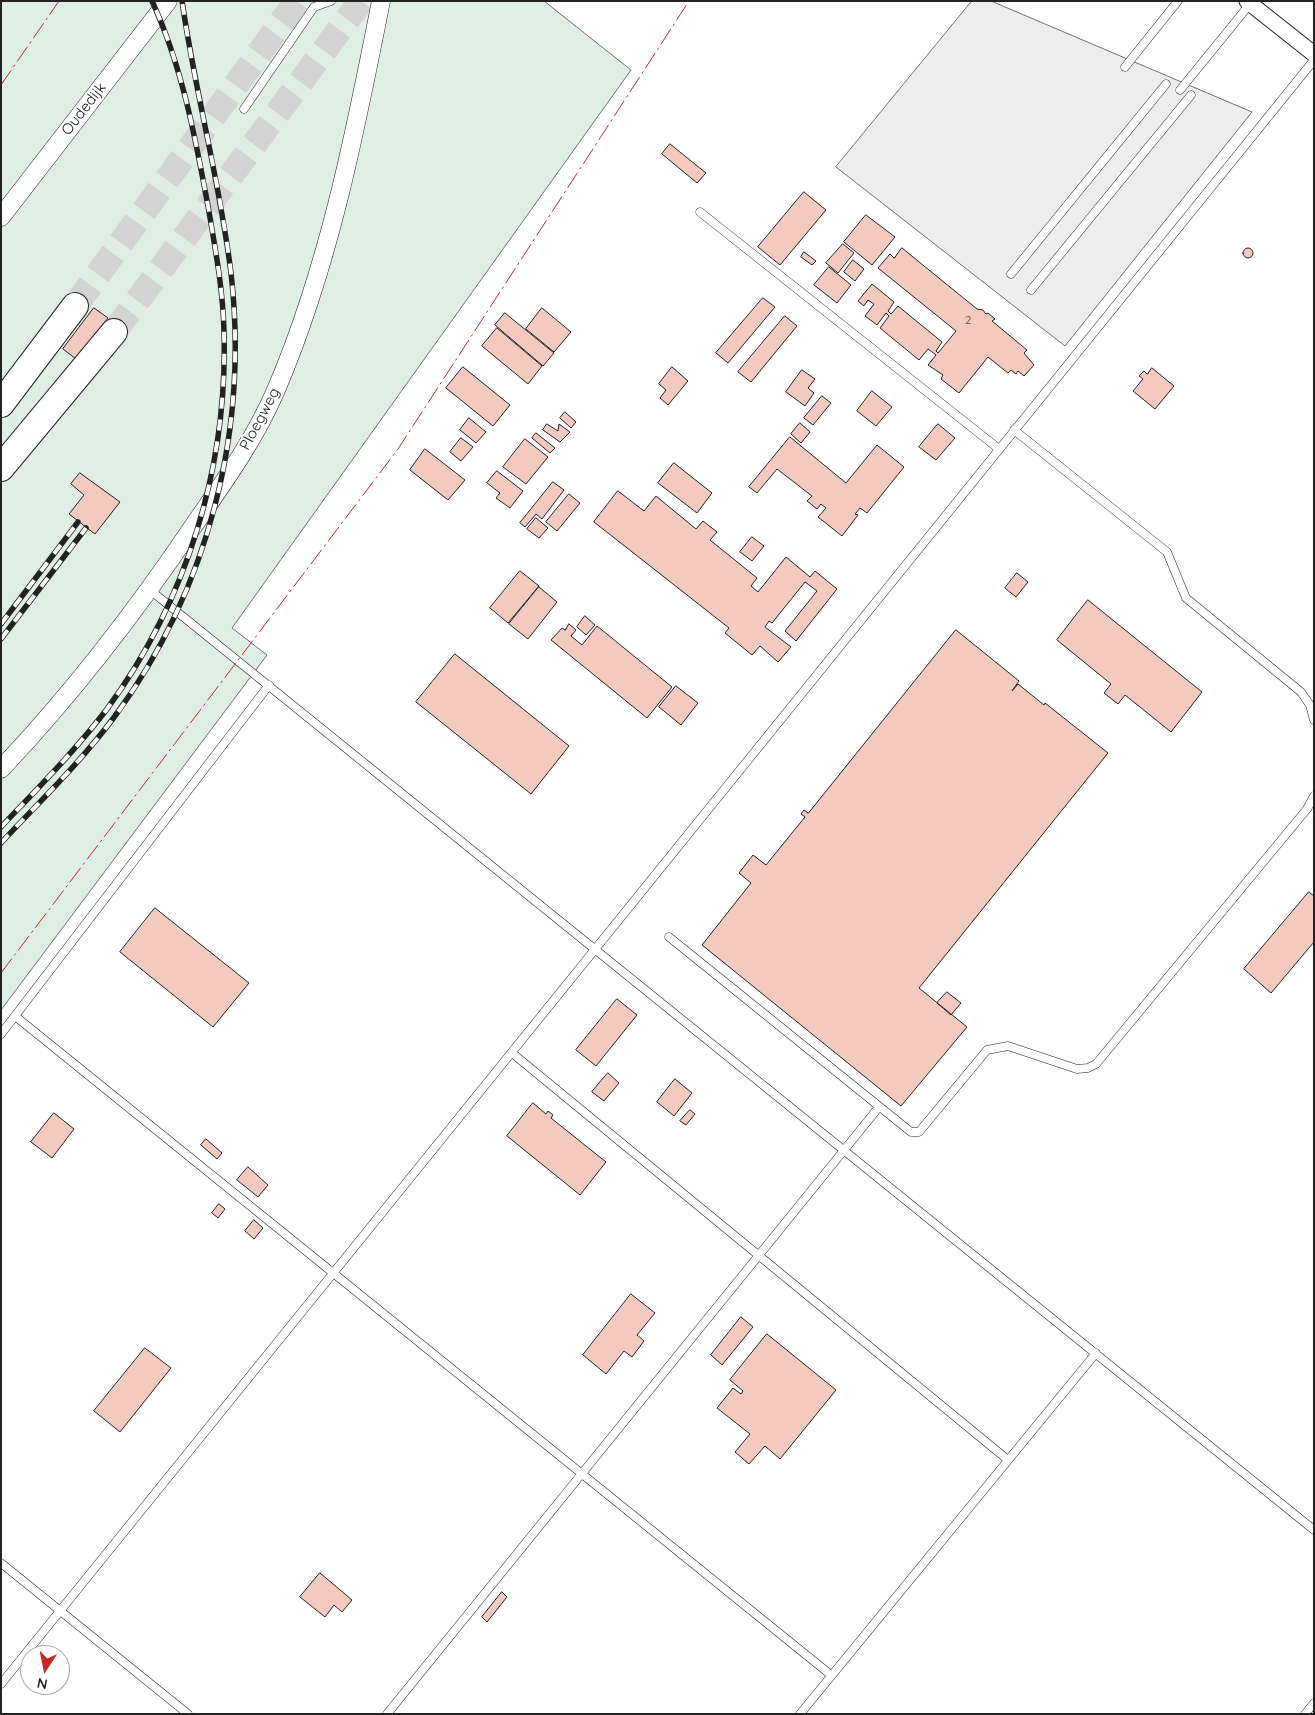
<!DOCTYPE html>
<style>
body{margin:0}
#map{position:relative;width:1315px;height:1715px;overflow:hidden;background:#fff;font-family:Quicksand,sans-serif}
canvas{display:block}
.frame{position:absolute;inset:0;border:2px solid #222;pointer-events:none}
.north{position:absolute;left:20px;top:1645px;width:50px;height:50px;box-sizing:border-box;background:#fff;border:1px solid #a7a7a7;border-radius:50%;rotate:191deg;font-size:14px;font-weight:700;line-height:20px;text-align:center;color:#222}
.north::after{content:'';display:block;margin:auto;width:18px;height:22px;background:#c62828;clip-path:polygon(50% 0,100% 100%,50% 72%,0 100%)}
</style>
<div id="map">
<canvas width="1315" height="1715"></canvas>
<div class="frame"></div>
<div class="north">N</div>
</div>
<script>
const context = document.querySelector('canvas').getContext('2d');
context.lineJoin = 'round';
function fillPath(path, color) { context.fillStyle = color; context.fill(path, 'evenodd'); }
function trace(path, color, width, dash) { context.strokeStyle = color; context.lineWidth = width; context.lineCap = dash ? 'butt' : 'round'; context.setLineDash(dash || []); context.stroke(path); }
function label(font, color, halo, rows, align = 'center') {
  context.font = font + ' Quicksand,sans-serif'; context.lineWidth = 4; context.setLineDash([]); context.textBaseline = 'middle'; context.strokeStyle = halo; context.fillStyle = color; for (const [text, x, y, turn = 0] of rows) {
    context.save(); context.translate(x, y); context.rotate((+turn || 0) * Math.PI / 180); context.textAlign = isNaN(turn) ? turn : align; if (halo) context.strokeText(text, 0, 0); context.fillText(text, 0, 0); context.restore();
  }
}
const green = new Path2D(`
 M1,1H544L631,70L232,628L267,655L1,1010Z`);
fillPath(green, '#e0efe3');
trace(green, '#6f6f6f', 1);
const parking = new Path2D(`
 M972,1H991L1252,112L1065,346L836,167Z`);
fillPath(parking, '#ededed');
trace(parking, '#6f6f6f', 1);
const building = new Path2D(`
 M670,144L706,173L697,183L662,154Z
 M804,192L826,210L780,265L758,247Z
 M866,215L895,237L872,265L844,242Z
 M843,244L854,253L838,273L826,263Z
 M902,248L977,309L983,310L986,314L988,313L995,319L992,321L1027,350L1024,353L1034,365L1024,376L1018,371L1016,374L1011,370L1008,373L988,357L959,393L941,379L943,375L928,365L936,355L928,349L919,360L880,328L889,316L886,313L877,325L865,316L874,304L868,300L864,306L858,301L872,284L894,302L888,311L891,314L898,306L942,342L936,351L938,353L956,331L878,268L890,254L894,258Z
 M1243 253a5 5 0 1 1 10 0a5 5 0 1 1-10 0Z
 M804,252L816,261L812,265L801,257Z
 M853,260L864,269L855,281L844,272Z
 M829,267L851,285L837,303L814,285Z
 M763,298L775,307L728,363L716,353Z
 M94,308L108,318L76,359L63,349Z
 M542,308L571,332L554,352L526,329Z
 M505,313L554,353L543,366L495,325Z
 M785,316L797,326L751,382L738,372Z
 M497,328L542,366L528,384L482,346Z
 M463,367L510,405L493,426L446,388Z
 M672,367L688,381L668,405L660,398L666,390L659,384Z
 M1152,368L1174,386L1155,409L1133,391L1143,379L1139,376L1144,371L1147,374Z
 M802,370L815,379L808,388L814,393L805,406L786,392Z
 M872,391L892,407L876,426L857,411Z
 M822,396L831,403L813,425L804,418Z
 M565,412L576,422L571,428L560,418Z
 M469,418L486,432L476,443L460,430Z
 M800,423L810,432L801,443L791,434Z
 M547,424L558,431L559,424L570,432L560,442L543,430Z
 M938,424L955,438L936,460L919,447Z
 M536,433L555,448L550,453L532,438Z
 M790,437L846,483L877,445L904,467L867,513L860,508L855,514L858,515L842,536L818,517L826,508L821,504L817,509L807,501L812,496L777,469L757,493L749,487Z
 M461,438L473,447L461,461L450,452Z
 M525,439L548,457L526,484L503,467Z
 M425,449L465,480L448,500L410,470Z
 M674,463L712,493L697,513L658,483Z
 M497,471L523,491L510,508L496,498L500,493L487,483Z
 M80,473L120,502L95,534L69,514L84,495L71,484Z
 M553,482L564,490L542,519L536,514L525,527L520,523Z
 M618,491L644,511L656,496L696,529L703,521L717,532L710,540L757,578L751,586L758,592L786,557L810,577L815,571L837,589L796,641L785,631L817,591L805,582L772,623L769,621L765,627L791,647L778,662L760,646L752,655L725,633L729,628L594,522Z
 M569,494L580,503L557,531L546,522Z
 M536,518L548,528L539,538L527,529Z
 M752,537L764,546L752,561L740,552Z
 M520,571L539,586L508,623L490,608Z
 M1017,573L1028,582L1016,597L1005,588Z
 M539,587L557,602L528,639L509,624Z
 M1088,600L1202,692L1171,732L1125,695L1118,704L1104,693L1111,684L1057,640Z
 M585,616L595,625L586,635L577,627Z
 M569,624L576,630L571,636L582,645L597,626L672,687L647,718L551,640L562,628L565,630Z
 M956,630L1019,681L1012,691L1018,684L1044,705L1045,703L1108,753L919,988L967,1027L901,1106L702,945L751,883L739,873L753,855L766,865L805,817L801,814L804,810L808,813Z
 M455,654L569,746L531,794L416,702Z
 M676,686L698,703L681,725L659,707Z
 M1309,892L1314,896V942L1271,993L1244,969Z
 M155,908L249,983L213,1027L120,952Z
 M947,992L961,1003L951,1015L937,1003Z
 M617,999L637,1015L596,1066L576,1050Z
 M608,1073L619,1083L604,1101L592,1092Z
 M675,1079L692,1093L674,1116L657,1102Z
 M533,1103L546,1114L548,1111L553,1115L551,1118L606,1162L580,1195L507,1136Z
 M690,1110L695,1114L686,1125L680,1121Z
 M54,1113L74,1129L52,1158L31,1142Z
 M206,1139L222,1153L217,1159L201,1145Z
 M248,1167L268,1185L258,1197L237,1180Z
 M219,1204L225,1209L218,1218L212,1213Z
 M254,1220L263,1228L254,1239L245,1231Z
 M631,1294L655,1313L637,1335L644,1341L632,1357L624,1351L606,1374L583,1355Z
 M741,1317L753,1327L722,1365L711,1355Z
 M767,1334L836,1390L780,1459L765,1446L749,1464L735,1452L750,1434L717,1408L733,1388L741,1394L743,1391L730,1380Z
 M145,1348L171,1368L120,1432L94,1411Z
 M320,1573L352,1600L342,1612L334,1605L325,1617L300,1597Z
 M502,1592L507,1597L487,1622L482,1617Z`);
fillPath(building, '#f3c9c0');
trace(building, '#222', 1);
trace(new Path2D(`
 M75,306L297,1
 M114,332L361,1`), '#d3d3d3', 26, [26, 13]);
const service = new Path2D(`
 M1125,67L1178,1
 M1180,90L1250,4
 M244,109L314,7L331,1
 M700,212L999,449
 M1011,274L1166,84
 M1031,290L1191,95
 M1014,430L1167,552L1186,598L1301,692L1310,705L1314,720
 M150,590L1314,1530
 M669,937L911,1132H919L987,1050L1008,1046L1077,1069L1088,1068L1096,1064L1307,809L1314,796
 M15,1016L831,1675
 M1,1034L269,685
 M512,1053L1008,1460
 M1,1563L188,1714
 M1,1684L1314,60
 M387,1714L879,1107
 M800,1714L1096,1353
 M1305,1714L1314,1703`);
const minor = new Path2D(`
 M1247,1L1314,54`);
const tertiary = new Path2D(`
 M1,217L168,1
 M1,769C73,693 136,611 194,525C224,482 255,439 276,390C329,266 355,133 381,1`);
const motorway = new Path2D(`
 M1,404L75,306
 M1,468L114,332`);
trace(service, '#222', 9);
trace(minor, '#222', 17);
trace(tertiary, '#222', 19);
trace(motorway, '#222', 28);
trace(service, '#fff', 8);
trace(minor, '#fff', 15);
trace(tertiary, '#fff', 18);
trace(motorway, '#fff', 26);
const rail = new Path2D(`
 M1,624L78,522
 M1,639L86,528
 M1,827C37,789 75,751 107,709C187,600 228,467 224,331C223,289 215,247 208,206C195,136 182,66 152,1
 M1,843C40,801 81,762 115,716C209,588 249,430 231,273C220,182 195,92 182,1`);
trace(rail, '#222', 5.5);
trace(rail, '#fff', 4, [11]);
trace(new Path2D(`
 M1,85L59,1
 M1,973L398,449L689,1`), '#c62828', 1, [18, 4, 2.5, 4]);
label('12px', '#564c4a', null, [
 ["2",968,320]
]);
label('15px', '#222', '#fff', [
 ["Oudedijk",84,109,-52],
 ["Ploegweg",260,419,-62]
]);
</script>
